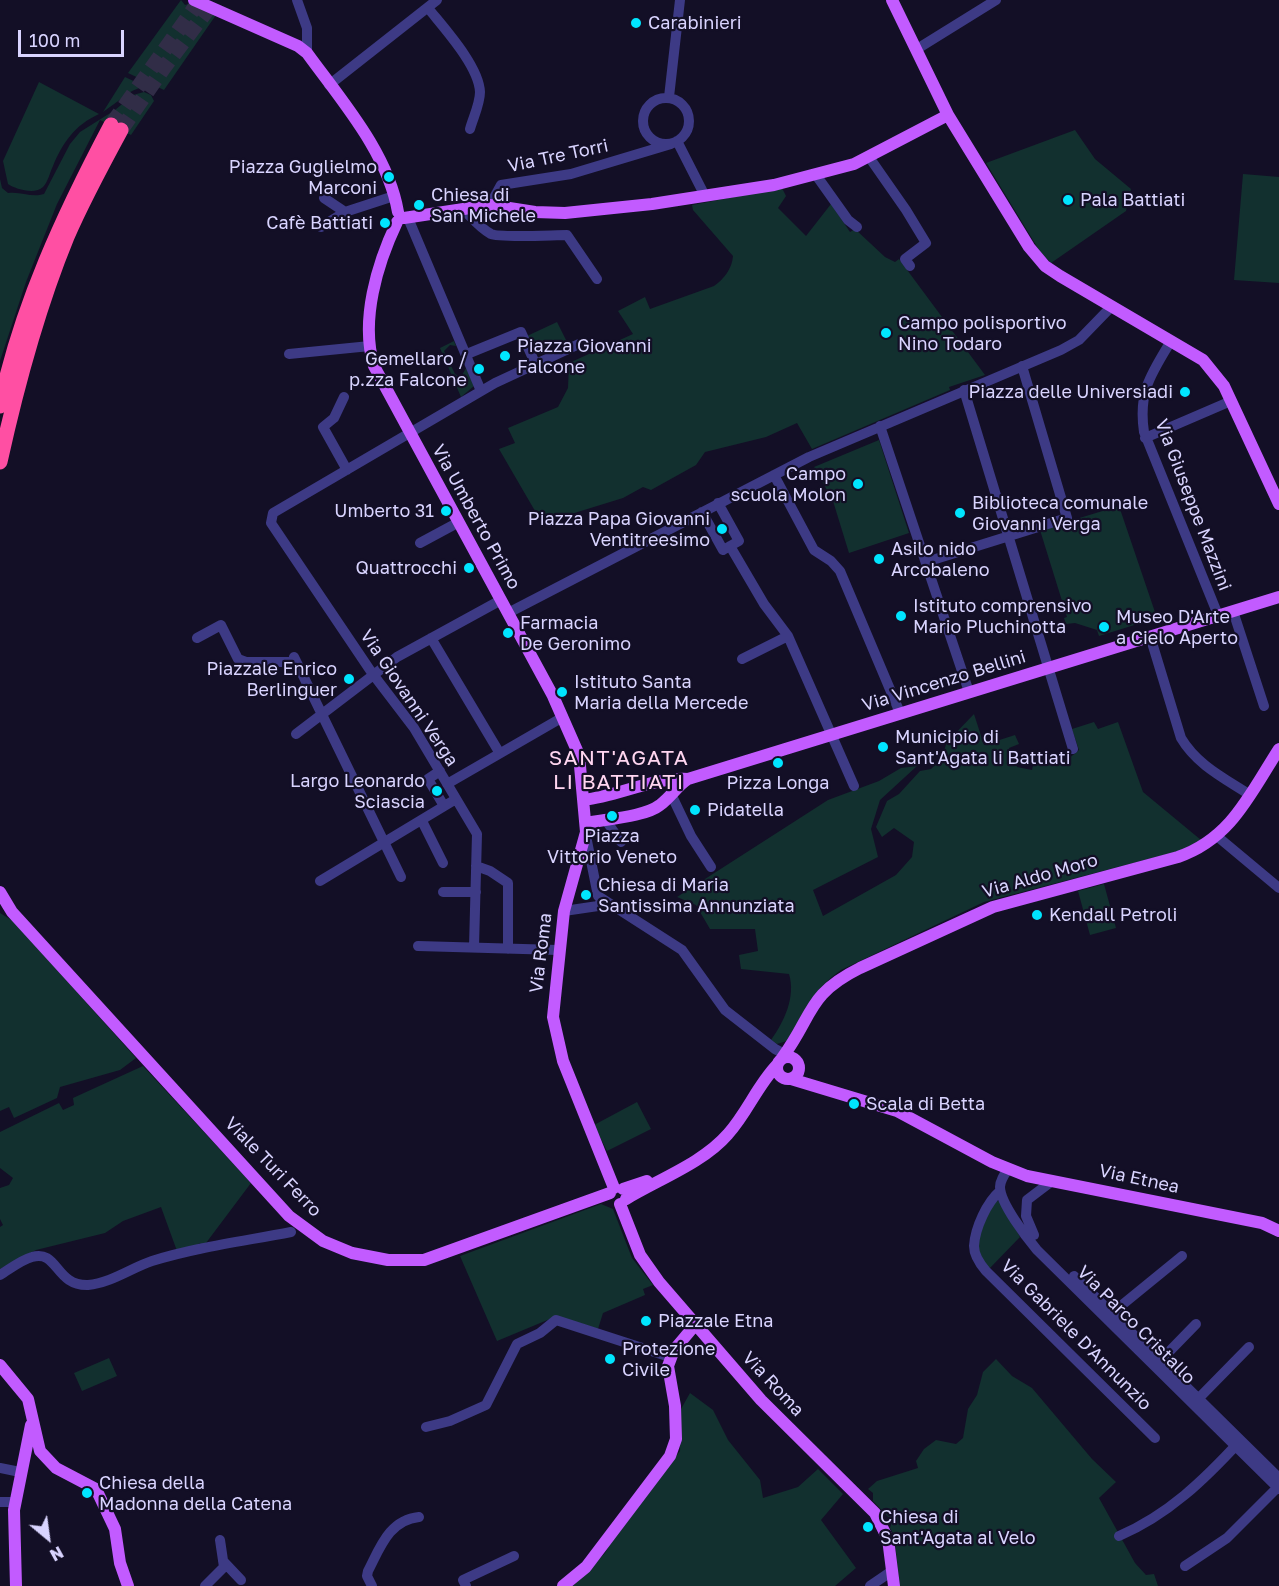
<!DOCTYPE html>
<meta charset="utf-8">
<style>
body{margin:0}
#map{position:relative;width:1279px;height:1586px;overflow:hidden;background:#130f26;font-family:"Golos Text",sans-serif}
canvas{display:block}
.north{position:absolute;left:18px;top:1508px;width:60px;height:60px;-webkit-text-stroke:4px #130f26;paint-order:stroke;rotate:151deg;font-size:16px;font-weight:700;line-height:24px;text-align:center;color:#d9d4ff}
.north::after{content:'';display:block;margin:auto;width:21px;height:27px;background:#d9d4ff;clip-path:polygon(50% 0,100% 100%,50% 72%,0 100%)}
.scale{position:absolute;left:18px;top:30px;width:106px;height:27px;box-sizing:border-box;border:3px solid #d9d4ff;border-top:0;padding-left:8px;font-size:18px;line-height:21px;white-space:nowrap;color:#d9d4ff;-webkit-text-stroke:4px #130f26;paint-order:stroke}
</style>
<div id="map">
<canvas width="1279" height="1586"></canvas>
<div class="north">N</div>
<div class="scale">100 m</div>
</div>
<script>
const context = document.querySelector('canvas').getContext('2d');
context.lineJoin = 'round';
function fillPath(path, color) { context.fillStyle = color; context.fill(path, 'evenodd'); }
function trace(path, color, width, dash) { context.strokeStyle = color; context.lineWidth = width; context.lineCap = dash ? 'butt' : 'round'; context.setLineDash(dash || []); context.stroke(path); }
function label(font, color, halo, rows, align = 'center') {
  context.font = font + ' "Golos Text",sans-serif'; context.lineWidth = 4.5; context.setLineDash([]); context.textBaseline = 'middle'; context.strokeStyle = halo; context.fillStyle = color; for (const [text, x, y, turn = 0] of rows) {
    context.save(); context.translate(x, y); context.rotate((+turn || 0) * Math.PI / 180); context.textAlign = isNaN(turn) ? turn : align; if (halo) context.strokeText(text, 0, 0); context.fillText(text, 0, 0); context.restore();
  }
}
fillPath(new Path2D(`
 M181,0L185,5L189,4L216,15L164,90L128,73Z
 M125,77L144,86L132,91L103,112Z
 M39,82L99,114C75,125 63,142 53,166C50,172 48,182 43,187C35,195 15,189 8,184L3,161Z
 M144,92L151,95L154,101L131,135L100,120L57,204L26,282L0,361V179L2,188L8,193C21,191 31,198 44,194L70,144L80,132L115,110L133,95Z
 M1075,130L1095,159L1131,189L1126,211L1051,263L1039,250L986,163Z
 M1243,174L1279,177V283L1234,280Z
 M782,188L786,196L778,208L806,236L831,204L850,232L855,229L885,257L895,262L899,259L985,375L949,387L950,390L812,449L797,423L766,437L705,452L696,465L651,490L643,487L623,498L542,523L499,449L515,443L508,428L558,407L568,388L569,363L633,334L618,311L645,297L650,309L714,286C724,279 732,269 733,256L693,210L692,205Z
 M557,322L566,340C546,349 543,353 527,336Z
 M454,341L456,346L450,345L444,351L455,374L461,377L466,368L474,386L461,397L440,348Z
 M879,440L909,533L849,553L833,501L814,467Z
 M1119,506L1157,618L1099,636L1097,630L1075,623L1066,624L1064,618L1067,617L1040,530Z
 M974,714L984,745L1015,735L1019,744L1009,748L1017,767L1032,770L1034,760C1055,763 1063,765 1079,750L1072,729L1094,722L1098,729L1118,722L1143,792L1201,840L1179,851L984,902L841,970C815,988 803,1011 790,1040L777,1044L771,1040C784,1022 796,997 789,974L741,969L739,955L758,951L755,929H710L696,905L677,897L828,800L879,781L901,768L917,766L880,800L871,829L878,857L813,890L823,916L896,875L912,857L914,842L894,828L882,837L876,827L887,801L899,794L920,771L931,769L941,759L947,742Z
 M1104,884L1116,928L1090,935L1078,891Z
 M0,913L13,921L136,1058L120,1070L60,1087L57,1098L14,1118L9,1107L0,1111Z
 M143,1066L251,1183L203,1247L200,1243L194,1247L177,1251L161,1207L123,1221L105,1233L36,1250L0,1269V1227L3,1225L0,1219V1188L9,1185L13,1178L0,1168V1132L59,1103L63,1110L74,1105L73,1098Z
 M637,1102L651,1129L607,1151L594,1125Z
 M997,1201L1001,1202L1020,1237L989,1269C985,1264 980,1259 979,1253C975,1239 985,1209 997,1201Z
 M601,1204L613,1209L632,1258L653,1285L643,1289L645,1295L603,1313L598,1329L557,1316L497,1341L460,1256Z
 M109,1358L117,1376L82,1391L74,1373Z
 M996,1359L1012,1376L1032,1388L1092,1459L1116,1482L1099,1498L1135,1563L1146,1575L1154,1574L1158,1586H900L895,1543L897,1540L890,1528L892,1521L873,1501V1493L868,1489L877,1481L918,1468L916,1461L924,1449L936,1440L956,1444L963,1438L968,1409L977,1395L983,1372Z
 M690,1393L713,1410L728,1440L760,1480L763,1498L798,1487L818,1469L843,1494L821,1520L856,1568L835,1586H573L605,1553L620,1527L680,1451L681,1409Z`), '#12302f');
trace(new Path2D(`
 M111,125L200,0
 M121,130L163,69L215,0`), '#312d47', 15, [15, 8]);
trace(new Path2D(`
 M297,0L307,28V53
 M428,8C444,28 479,66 480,92C480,104 473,118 470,129
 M917,49L996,0
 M329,85L437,0
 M669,97L680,0
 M643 121a23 23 0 1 1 46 0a23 23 0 1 1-46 0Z
 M677,141L705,196
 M869,157L906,210L926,243L905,259L910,266
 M816,175L848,220L857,227
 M324,198L345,212
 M490,205L501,185L571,174L671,144
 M463,209C471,217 480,228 491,234C499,238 553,235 567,235L597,279
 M408,218L481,391
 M321,227L345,212L394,196
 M1171,341C1151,374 1138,392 1144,432L1218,615
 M289,354L370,346
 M467,354L521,332L535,363
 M964,390L1073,749
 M344,397L334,418L323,427L347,470
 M880,426L969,692
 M1145,438L1231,401
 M774,475L814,550L831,561L840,571L900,713
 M702,512L723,550L739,541L718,503
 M420,543L459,522
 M730,546L764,604L788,636L854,786
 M926,562L1067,518L1022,366
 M1233,611L1264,706
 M508,613L809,457L1061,350L1079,340L1111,307
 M1150,636L1181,738C1197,765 1224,778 1250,795
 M197,638L221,625L238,659L246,662H296
 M431,638L499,752
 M294,657L401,877
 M742,659L788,636
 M296,734L397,657L501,600
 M440,771L428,779L444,806
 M447,784L563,717
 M671,794L691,836L711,867
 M605,819L621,842
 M422,821L443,863
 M586,836L598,896L682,950L725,1010L775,1049L790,1057
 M1218,837L1279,888
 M476,866L490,871L508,883V949
 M320,881L456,799
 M443,892H476
 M564,911L598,906L602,900
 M418,946L558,950
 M474,947L477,834L414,728L372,673L271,523L273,513L495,383L579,344
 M1008,1169C1004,1175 1000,1181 1000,1187C1000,1203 1027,1238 1037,1250L1279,1489
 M1000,1191C987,1202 975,1228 974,1246C974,1256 980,1264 986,1271L1155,1438
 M1034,1235L1026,1216L1027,1200L1052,1181
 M0,1275C10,1269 21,1260 32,1257C58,1249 55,1286 88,1285C111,1283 131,1268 152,1261C197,1247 245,1241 291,1232
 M1074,1276L1279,1478
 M1106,1318L1182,1256
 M1160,1361L1196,1324
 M1198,1399L1249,1347
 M426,1427L450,1421L486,1405L517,1344L540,1333L556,1320L670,1357
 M0,1468L20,1472
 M0,1502H16
 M1119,1536C1168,1515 1204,1480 1240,1441
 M223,1561L241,1580
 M1185,1566L1227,1538L1279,1486
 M205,1586L224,1567L220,1540
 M372,1586L367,1576L368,1571C380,1548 389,1520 419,1517
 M466,1586L463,1580L514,1556
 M870,1586L892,1571`), '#3d3a85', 10);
trace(new Path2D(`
 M194,0L298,46L307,53C341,100 388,153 398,212
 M892,0L948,115L1029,247L1045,266L1060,276L1203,360L1224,386L1279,504
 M404,218L490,205L535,212L565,213L652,204L774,185L854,164L948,115
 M397,222C377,264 360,321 374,366L553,696L579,755L586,832L564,911L553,1017L563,1061L614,1188
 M584,800C618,796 655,777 688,779
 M586,823C605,819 645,817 660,805C671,797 677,786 688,779L1279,597
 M0,892L12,912L289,1216L323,1241L352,1253L388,1260H424L610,1193
 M777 1068a11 11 0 1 1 22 0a11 11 0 1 1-22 0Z
 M782,1058C814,1015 806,995 860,968L993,907L1178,857C1231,839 1250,794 1279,749
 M791,1079L897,1111L992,1162L1027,1176L1262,1223L1279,1231
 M623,1189L647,1181
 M626,1199C659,1179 703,1163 728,1134C747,1113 757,1086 777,1065
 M620,1204L640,1255L659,1282L761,1400L875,1513L888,1539L894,1586
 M0,1365L28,1399L40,1451L56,1468L96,1489L115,1529L120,1563L128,1586
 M16,1586L14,1510L31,1425
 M563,1586L586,1567L670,1456L676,1439L675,1406L668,1366L674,1350L695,1325`), '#c25bff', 12);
trace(new Path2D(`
 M0,406C21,306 64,214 111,125
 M0,462C17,385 37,310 67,237C83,200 102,165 121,130`), '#ff4fa3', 15);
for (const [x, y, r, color] of [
 [636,23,6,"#00e5ff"],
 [389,177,6,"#00e5ff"],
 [1068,200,6,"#00e5ff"],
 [419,205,6,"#00e5ff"],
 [385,223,6,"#00e5ff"],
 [886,333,6,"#00e5ff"],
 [505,356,6,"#00e5ff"],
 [479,369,6,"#00e5ff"],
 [1185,392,6,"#00e5ff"],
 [858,484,6,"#00e5ff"],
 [446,511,6,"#00e5ff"],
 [960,513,6,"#00e5ff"],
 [722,529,6,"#00e5ff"],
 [879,559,6,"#00e5ff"],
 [469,568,6,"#00e5ff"],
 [901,616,6,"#00e5ff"],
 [1104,627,6,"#00e5ff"],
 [508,633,6,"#00e5ff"],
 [349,679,6,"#00e5ff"],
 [562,692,6,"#00e5ff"],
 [883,747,6,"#00e5ff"],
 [778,763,6,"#00e5ff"],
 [437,791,6,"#00e5ff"],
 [695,810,6,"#00e5ff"],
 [612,816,6,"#00e5ff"],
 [586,895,6,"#00e5ff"],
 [1037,915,6,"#00e5ff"],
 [854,1104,6,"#00e5ff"],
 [646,1321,6,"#00e5ff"],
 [610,1359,6,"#00e5ff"],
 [87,1493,6,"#00e5ff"],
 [868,1527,6,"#00e5ff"]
]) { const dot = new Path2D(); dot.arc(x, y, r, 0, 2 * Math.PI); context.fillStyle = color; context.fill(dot); trace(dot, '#130f26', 2); }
label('18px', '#d9d4ff', '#130f26', [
 ["Carabinieri",648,23],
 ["Piazza Guglielmo",377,167,"right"],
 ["Marconi",377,188,"right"],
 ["Chiesa di",431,195],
 ["San Michele",431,216],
 ["Pala Battiati",1080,200],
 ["Cafè Battiati",373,223,"right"],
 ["Campo polisportivo",898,323],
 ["Nino Todaro",898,344],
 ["Piazza Giovanni",517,346],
 ["Falcone",517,367],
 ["Gemellaro /",467,359,"right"],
 ["p.zza Falcone",467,380,"right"],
 ["Piazza delle Universiadi",1173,392,"right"],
 ["Campo",846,474,"right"],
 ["scuola Molon",846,495,"right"],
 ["Biblioteca comunale",972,503],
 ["Giovanni Verga",972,524],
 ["Umberto 31",434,511,"right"],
 ["Piazza Papa Giovanni",710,519,"right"],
 ["Ventitreesimo",710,540,"right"],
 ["Asilo nido",891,549],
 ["Arcobaleno",891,570],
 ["Quattrocchi",457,568,"right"],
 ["Istituto comprensivo",913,606],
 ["Mario Pluchinotta",913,627],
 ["Museo D'Arte",1116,617],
 ["a Cielo Aperto",1116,638],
 ["Farmacia",520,623],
 ["De Geronimo",520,644],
 ["Piazzale Enrico",337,669,"right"],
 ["Berlinguer",337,690,"right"],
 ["Istituto Santa",574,682],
 ["Maria della Mercede",574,703],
 ["Municipio di",895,737],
 ["Sant'Agata li Battiati",895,758],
 ["Largo Leonardo",425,781,"right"],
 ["Sciascia",425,802,"right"],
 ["Pizza Longa",778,783,"center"],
 ["Pidatella",707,810],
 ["Piazza",612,836,"center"],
 ["Vittorio Veneto",612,857,"center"],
 ["Chiesa di Maria",598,885],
 ["Santissima Annunziata",598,906],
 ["Kendall Petroli",1049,915],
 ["Scala di Betta",866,1104],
 ["Piazzale Etna",658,1321],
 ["Protezione",622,1349],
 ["Civile",622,1370],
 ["Chiesa della",99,1483],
 ["Madonna della Catena",99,1504],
 ["Chiesa di",880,1517],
 ["Sant'Agata al Velo",880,1538]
], 'left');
label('18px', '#d9d4ff', '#130f26', [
 ["Via Tre Torri",558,156,-12],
 ["Via Giuseppe Mazzini",1193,505,69],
 ["Via Umberto Primo",476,517,61],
 ["Via Vincenzo Bellini",944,681,-17],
 ["Via Giovanni Verga",409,698,56],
 ["Via Aldo Moro",1040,876,-16],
 ["Via Roma",541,953,-83],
 ["Viale Turi Ferro",273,1167,46],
 ["Via Etnea",1139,1179,12],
 ["Via Parco Cristallo",1136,1325,45],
 ["Via Gabriele D'Annunzio",1076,1335,45],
 ["Via Roma",773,1384,47]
]);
context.letterSpacing = '1.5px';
label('21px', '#ffd6f0', '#130f26', [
 ["SANT'AGATA",619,758],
 ["LI BATTIATI",619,782]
]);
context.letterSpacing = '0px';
</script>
